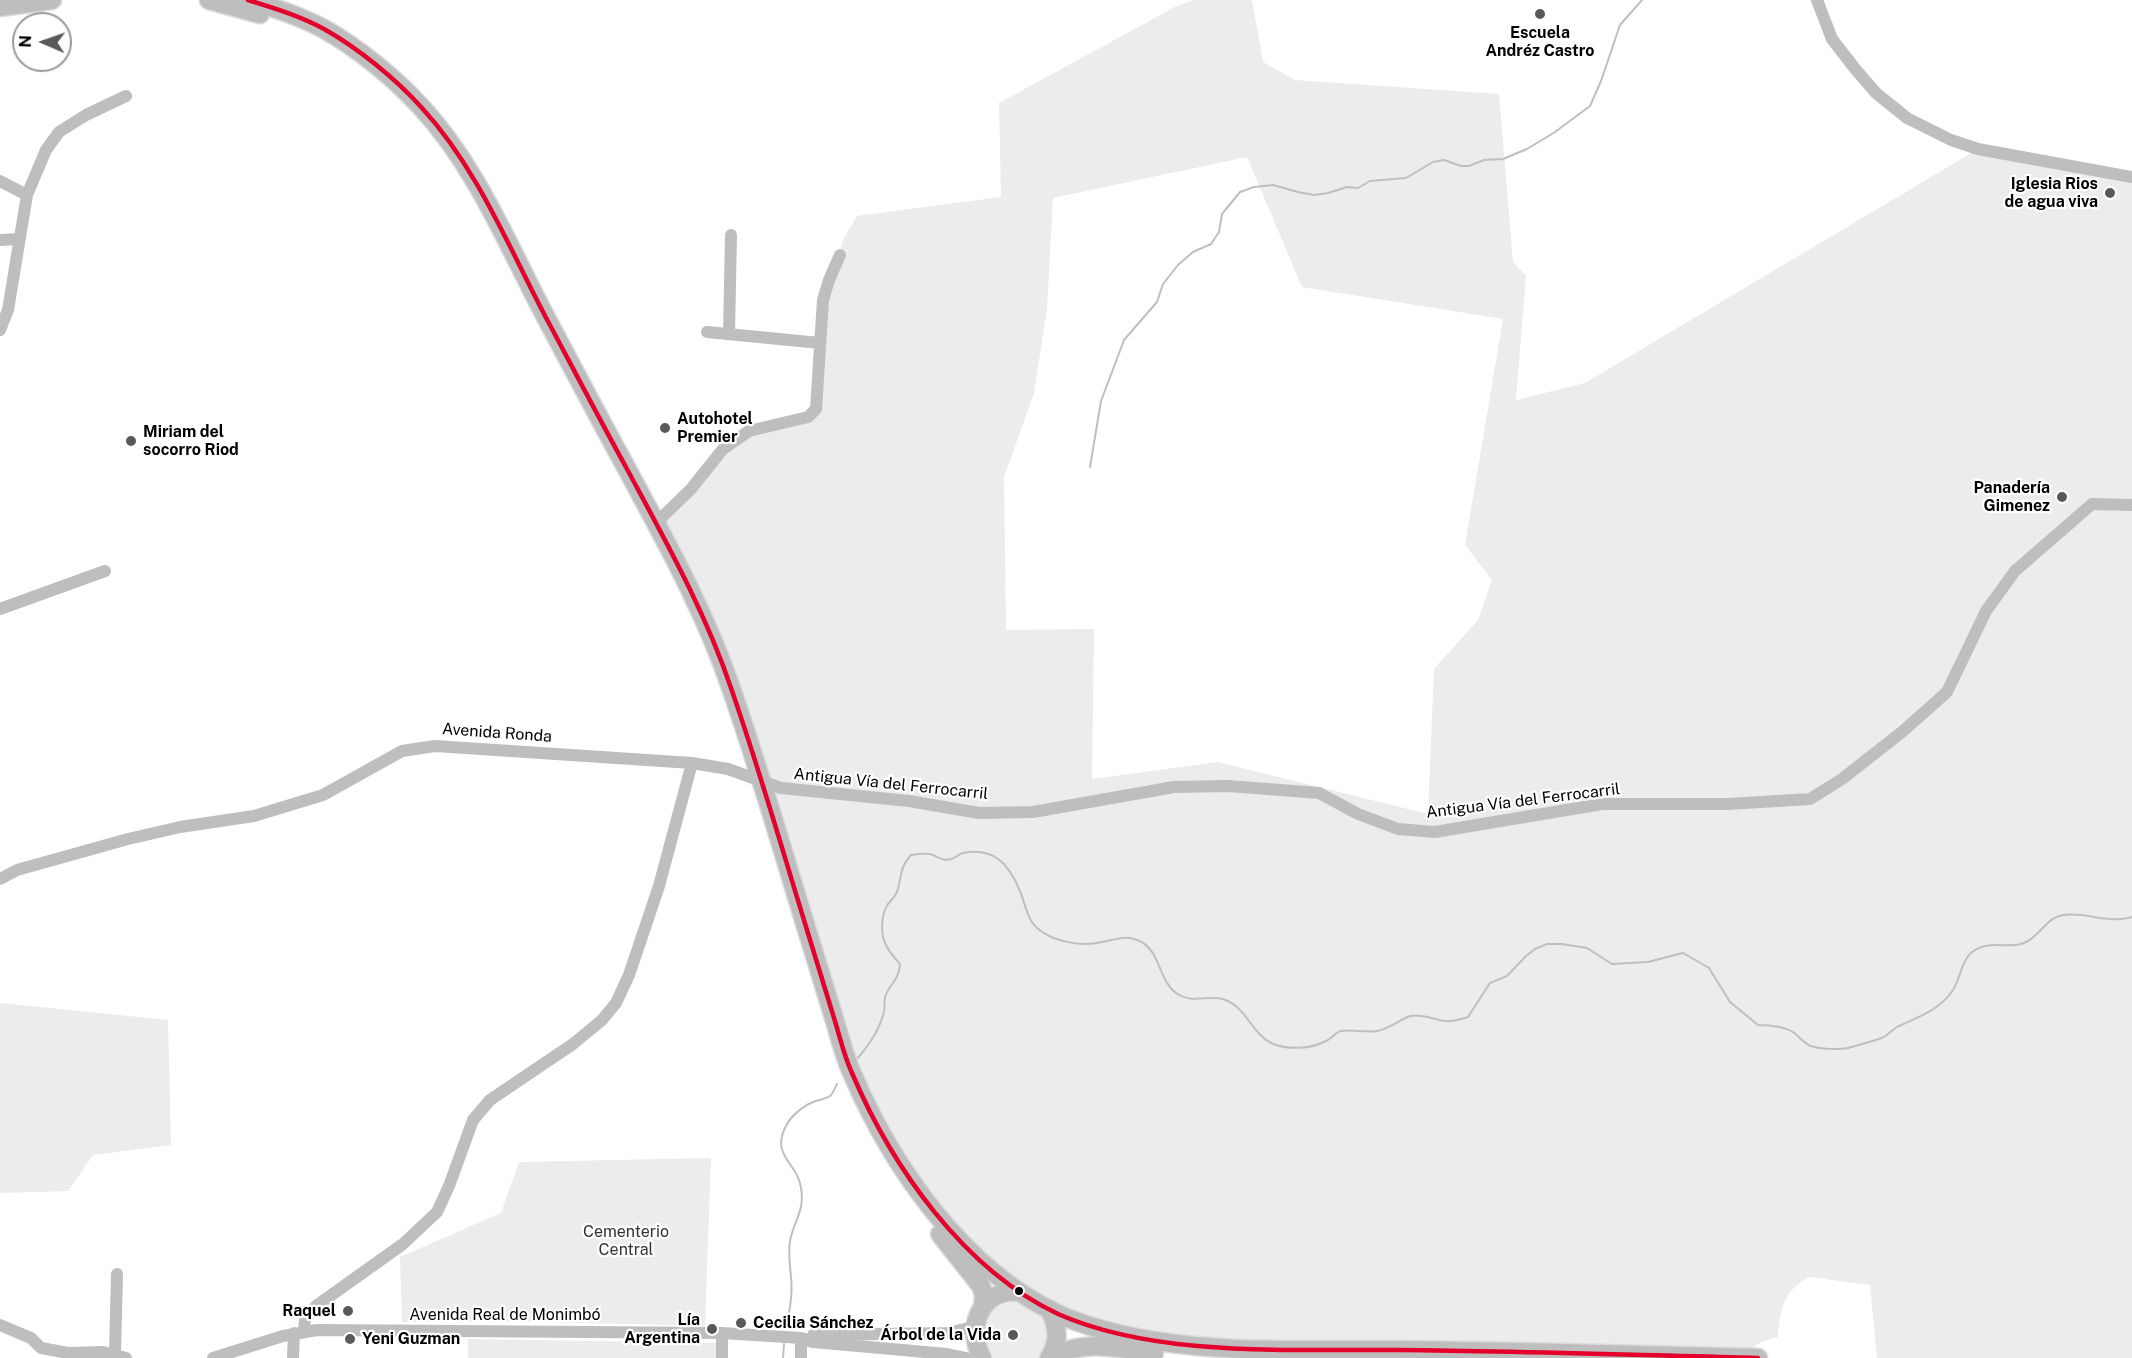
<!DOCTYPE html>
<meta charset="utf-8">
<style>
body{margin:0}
#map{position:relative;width:2132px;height:1358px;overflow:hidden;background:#fff;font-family:"Public Sans",sans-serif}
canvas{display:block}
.north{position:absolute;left:12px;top:12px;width:60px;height:60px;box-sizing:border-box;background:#fff;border:2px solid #999;border-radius:50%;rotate:272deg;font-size:16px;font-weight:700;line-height:24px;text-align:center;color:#000}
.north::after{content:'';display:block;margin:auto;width:21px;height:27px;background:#595959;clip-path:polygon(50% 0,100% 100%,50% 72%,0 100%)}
</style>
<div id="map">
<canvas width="2132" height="1358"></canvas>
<div class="north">N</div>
</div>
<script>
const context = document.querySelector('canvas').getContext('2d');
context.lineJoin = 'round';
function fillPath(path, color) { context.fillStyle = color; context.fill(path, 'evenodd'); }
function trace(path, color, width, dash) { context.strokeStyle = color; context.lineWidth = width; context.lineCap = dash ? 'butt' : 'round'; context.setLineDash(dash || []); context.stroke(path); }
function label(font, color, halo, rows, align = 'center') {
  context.font = font + ' "Public Sans",sans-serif'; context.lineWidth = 4.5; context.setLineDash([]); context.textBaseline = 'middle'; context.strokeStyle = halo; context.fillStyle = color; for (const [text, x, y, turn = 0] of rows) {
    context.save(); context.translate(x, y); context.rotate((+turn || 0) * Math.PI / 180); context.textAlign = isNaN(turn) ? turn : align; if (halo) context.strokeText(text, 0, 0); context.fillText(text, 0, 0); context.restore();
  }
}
fillPath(new Path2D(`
 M1193,0H1252L1263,62L1295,80L1499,94L1513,262L1526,276L1516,400L1585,383L1978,149L2132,177V1358H1877L1870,1285L1809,1277C1783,1291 1780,1310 1778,1337L1761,1342L1751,1349L1543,1353L1119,1335L997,1275L879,1130L745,730L657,522L723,449L816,409L823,300L844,238L857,216L1001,197L999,103L1175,7ZM1247,157L1302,287L1503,319L1465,545L1492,580L1478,620L1434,669L1428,814L1218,762L1092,779L1094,629L1006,630L1004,477L1034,393L1047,309L1053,198Z
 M0,1003L168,1020L171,1145L93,1155L68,1191L0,1193Z
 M711,1158L705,1326L501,1321L402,1322L400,1257L501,1213L519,1162Z
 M1017,1302C1045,1309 1056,1334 1038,1358H991L988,1355C986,1347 983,1339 982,1331C981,1312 1002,1303 1017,1302Z
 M468,1339L718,1343V1358H468Z`), '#ececec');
trace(new Path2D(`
 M1090,467L1101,401L1124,340L1157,302L1163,284L1178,265L1193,252L1211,244L1219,232L1222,214L1240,192L1254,187L1273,185L1298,192L1314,195L1328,193L1347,187L1358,188L1370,181L1406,178L1433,162L1444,160L1461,166H1469L1484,160L1503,159L1527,149L1555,132L1590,106L1601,81L1620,25L1642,0
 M855,1061C868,1047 879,1031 884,1012C885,1007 884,1002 885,998C887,986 899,982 900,964C895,958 889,952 886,945C880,935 881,914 888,904C893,898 896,896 898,889C902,873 900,868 911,855C917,854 924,853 930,854C937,856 943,862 951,859C956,858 958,854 963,853C994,847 1009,864 1020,891C1025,903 1027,919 1037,928C1053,942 1082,947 1102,942C1114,940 1124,935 1137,940C1162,949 1157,982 1179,995C1195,1004 1213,993 1228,1001C1247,1010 1253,1035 1273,1044C1289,1050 1311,1049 1326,1041C1331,1039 1336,1032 1341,1031C1353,1029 1366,1033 1377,1031C1389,1029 1399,1020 1410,1016C1422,1013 1434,1020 1446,1021C1453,1022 1461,1019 1468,1017L1490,983L1507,976L1526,956L1535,949L1547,944H1562L1587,948L1612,964L1648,962L1683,953L1709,968L1730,1002L1758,1025C1770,1025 1783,1026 1793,1032C1799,1036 1804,1044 1811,1046C1821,1049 1838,1050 1848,1048C1852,1047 1880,1039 1882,1038C1888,1035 1892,1030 1897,1027C1918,1017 1940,1010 1953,990C1962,976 1961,955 1979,948C1993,941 2010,949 2024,943C2040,937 2046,917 2064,915C2088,912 2108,924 2132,917
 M786,1327C790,1311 793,1295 791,1277C790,1265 788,1253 790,1241C794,1220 805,1211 801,1188C798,1163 770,1156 786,1126C790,1117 803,1106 813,1102C818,1100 826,1099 830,1096C833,1094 835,1087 837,1084
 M783,1358L784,1344`), '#bfbfbf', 2);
const highway = new Path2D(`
 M209,0L260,14
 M248,0C274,8 300,16 324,29C358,48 396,79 422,108C479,170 511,253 551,327C576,374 601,422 627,469C665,540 705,611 731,688C759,768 782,849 807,930C816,960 825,989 834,1018C840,1037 844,1056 852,1073C892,1167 963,1269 1058,1314C1158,1358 1291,1349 1400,1350C1519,1351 1638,1355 1758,1358
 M0,7L52,0
 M940,1234L981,1286L984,1295L983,1307
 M1049,1309C1058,1325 1060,1342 1049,1358
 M1050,1357C1088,1339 1115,1348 1154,1353
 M982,1358C965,1327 981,1288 1020,1292`);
trace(highway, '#dbdbdb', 21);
trace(new Path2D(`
 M1817,0L1832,39L1856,70L1876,93L1907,118L1951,140L1978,149L2132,177
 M0,181L27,195
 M0,240L19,239
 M0,330L8,310L27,195L46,150L59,132L86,115L126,96
 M707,332L820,343
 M729,334L731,235
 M657,522L691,489L723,449L749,431L808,417L816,409L823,300L829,280L840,255
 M0,609L105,571
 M0,879L17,870L128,839L180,827L254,816L323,795L402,751L435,746L692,763L728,769L781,788L909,801L979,813L1033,812L1174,787L1228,786L1319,793L1358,814L1398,829L1435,832L1602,804H1728L1810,799L1842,779L1902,732L1947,692L1986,611L2015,571L2092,504L2132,505
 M0,1325L31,1338L41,1348L68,1353L103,1352L126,1358
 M304,1331L305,1319L316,1306L403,1244L437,1212L449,1186L473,1120L490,1100L573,1044L602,1020L616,1003L629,975L659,886L692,763
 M813,1335L947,1333L969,1328L977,1319
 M801,1338V1358
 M115,1354L117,1274
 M213,1358L283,1336L317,1330L722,1333L801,1338L813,1342L947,1354L966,1358
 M293,1358L294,1333
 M722,1358V1333`), '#bebebe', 12);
trace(highway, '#bebebe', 18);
trace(new Path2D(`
 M248,0C274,8 300,16 324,29C358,48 396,79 422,108C479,170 511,253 551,327C576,374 601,422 627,469C665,540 705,611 731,688C759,768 782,849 807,930C816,960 825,989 834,1018C840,1037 844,1056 852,1073C892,1167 963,1269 1058,1314C1158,1358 1291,1349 1400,1350C1519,1351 1638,1355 1758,1358`), '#e4002b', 4.5);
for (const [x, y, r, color] of [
 [1540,14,6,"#595959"],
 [2110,193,6,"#595959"],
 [665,428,6,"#595959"],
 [131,441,6,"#595959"],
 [2062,497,6,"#595959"],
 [1019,1291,5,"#000"],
 [348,1311,6,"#595959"],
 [741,1323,6,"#595959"],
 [712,1329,6,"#595959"],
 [1013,1335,6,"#595959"],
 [350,1339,6,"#595959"]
]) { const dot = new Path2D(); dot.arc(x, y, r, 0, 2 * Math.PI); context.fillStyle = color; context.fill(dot); trace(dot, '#fff', 2); }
label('bold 16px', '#000', '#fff', [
 ["Escuela",1540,33,"center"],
 ["Andréz Castro",1540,51,"center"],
 ["Iglesia Rios",2098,184],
 ["de agua viva",2098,202],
 ["Autohotel",677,419,"left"],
 ["Premier",677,437,"left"],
 ["Miriam del",143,432,"left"],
 ["socorro Riod",143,450,"left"],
 ["Panadería",2050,488],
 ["Gimenez",2050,506],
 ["Raquel",336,1311],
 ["Lía",700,1320],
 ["Argentina",700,1338],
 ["Cecilia Sánchez",753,1323,"left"],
 ["Árbol de la Vida",1001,1335],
 ["Yeni Guzman",362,1339,"left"]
], 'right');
label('16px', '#000', '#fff', [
 ["Avenida Ronda",497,733,4],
 ["Antigua Vía del Ferrocarril",891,784,6],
 ["Antigua Vía del Ferrocarril",1523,801,-7],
 ["Avenida Real de Monimbó",505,1315]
]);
label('16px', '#333', '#fff', [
 ["Cementerio",626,1232],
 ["Central",626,1250]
]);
</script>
